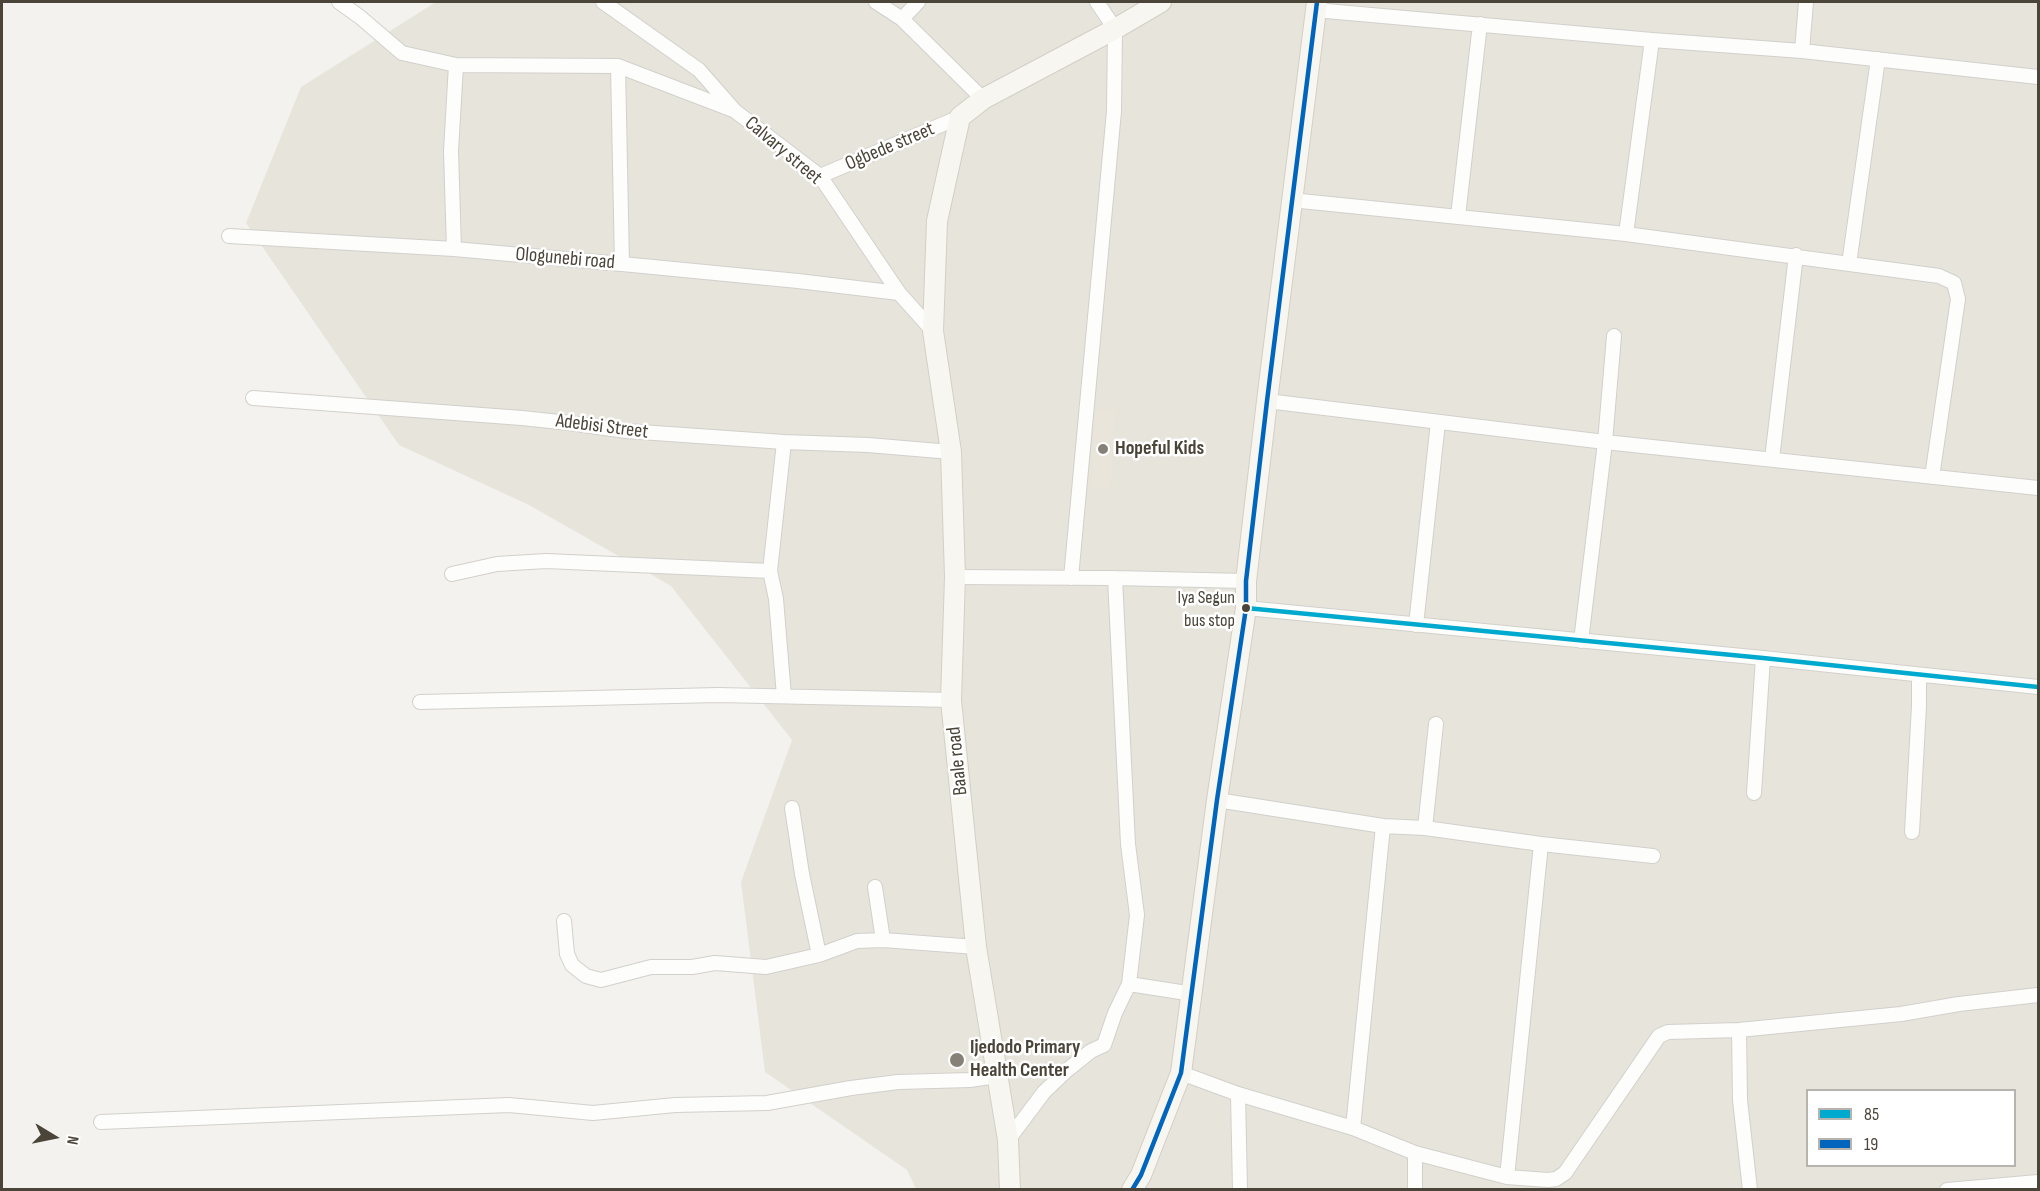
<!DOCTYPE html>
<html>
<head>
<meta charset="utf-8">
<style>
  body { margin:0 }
  #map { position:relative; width:2040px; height:1191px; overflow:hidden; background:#f4f2ee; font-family:"Sofia Sans Condensed",sans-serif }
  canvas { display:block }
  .frame { position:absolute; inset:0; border:3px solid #4b4439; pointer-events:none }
  .legend { position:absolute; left:1806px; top:1089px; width:210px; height:78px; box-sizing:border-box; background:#fff; border:2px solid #b7b4b0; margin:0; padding:8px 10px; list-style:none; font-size:18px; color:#4b4439 }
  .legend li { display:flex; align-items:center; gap:12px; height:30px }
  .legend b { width:30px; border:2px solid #b7b4b0 }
  .north { position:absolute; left:24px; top:1107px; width:60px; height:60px; -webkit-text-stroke:4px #fff; paint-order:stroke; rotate:100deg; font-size:16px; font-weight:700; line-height:24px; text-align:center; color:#4b4439 }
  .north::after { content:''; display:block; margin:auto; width:21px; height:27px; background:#4b4439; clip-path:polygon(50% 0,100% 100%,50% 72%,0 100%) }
</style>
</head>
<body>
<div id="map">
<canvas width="2040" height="1191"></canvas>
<div class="frame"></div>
<ul class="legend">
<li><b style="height:8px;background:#00a9ce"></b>85</li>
<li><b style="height:8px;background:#0065bd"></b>19</li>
</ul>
<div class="north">N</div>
</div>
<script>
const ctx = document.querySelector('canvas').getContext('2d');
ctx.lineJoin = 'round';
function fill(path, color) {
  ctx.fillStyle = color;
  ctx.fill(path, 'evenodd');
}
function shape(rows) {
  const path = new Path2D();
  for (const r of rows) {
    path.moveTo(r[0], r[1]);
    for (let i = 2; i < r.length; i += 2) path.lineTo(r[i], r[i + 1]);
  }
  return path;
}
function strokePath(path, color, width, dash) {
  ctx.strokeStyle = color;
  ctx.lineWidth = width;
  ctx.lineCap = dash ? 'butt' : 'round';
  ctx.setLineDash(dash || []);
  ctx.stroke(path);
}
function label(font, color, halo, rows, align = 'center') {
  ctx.font = font + ' "Sofia Sans Condensed",sans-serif';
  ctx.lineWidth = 5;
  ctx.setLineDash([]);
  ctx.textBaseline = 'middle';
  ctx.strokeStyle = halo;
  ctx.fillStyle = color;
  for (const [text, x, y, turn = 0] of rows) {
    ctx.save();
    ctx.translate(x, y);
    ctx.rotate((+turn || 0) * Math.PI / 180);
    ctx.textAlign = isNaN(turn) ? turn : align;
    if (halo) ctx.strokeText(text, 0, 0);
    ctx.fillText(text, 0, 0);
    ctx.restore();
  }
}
fill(shape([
  [436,2,2038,2,2038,1189,916,1189,907,1170,765,1072,741,882,792,740,671,586,529,505,399,445,246,223,301,87],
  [1808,1090,2014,1090,2014,1166,1808,1166]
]), '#e7e4dc');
fill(shape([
  [1096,410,1115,411,1110,487,1091,486]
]), '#eae5da');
const street = shape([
  [339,2,360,17,402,53,456,65,618,66,733,110],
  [603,2,699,70,735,111,820,176,899,293,933,331],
  [876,2,902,19,983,99],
  [1315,10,1652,40,1802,51,2038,77],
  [902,19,918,2],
  [1802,51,1806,2],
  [618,66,622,264],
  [820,176,960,117],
  [1291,200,1626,234,1939,276,1954,283,1958,299,1932,477],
  [1458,216,1480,24],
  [1626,234,1652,40],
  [229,236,454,249,622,264,798,281,899,293],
  [454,249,451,151,456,65],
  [1849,264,1878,59],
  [253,398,522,418,569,423,626,431,784,442,868,445,951,452],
  [1267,401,1605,442,2038,488],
  [784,442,770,571,776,599,784,696],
  [1772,459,1796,255],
  [452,574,497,564,546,561,770,571],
  [955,577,1115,578,1246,581],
  [1071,578,1114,111,1115,29,1097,2],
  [1246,608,1763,658,2038,687],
  [1416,625,1438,422],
  [1581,641,1605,442,1614,336],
  [420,702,718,695,951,700],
  [1754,793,1763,658],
  [1217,800,1383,826,1425,828,1541,844,1507,1177],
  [792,808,802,874,819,955],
  [1425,828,1436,724],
  [1912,832,1919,706,1919,675],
  [1541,844,1653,856],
  [875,887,883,940],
  [564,921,567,954,572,965,586,976,601,980,651,967,692,967,715,963,766,967,819,955,857,941,883,940,976,947],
  [1129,984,1193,994],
  [1739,1030,1740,1100,1750,1190],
  [1181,1073,1238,1094,1353,1128,1415,1153,1507,1177,1548,1180,1556,1179,1565,1173,1659,1036,1668,1032,1739,1030,1901,1014,1959,1004,2038,995],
  [1238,1094,1240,1190],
  [101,1122,509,1105,593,1113,675,1105,767,1103,851,1088,898,1082,970,1080,996,1076],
  [1353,1128,1383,826],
  [1008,1140,1044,1092,1066,1071,1091,1051,1104,1045,1115,1013,1129,984,1137,915,1128,844,1115,578],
  [1415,1153,1415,1190],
  [1947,1190,2038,1182]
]);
const secondary = shape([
  [1010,1190,1008,1140,976,947,951,700,955,577,951,452,933,331,937,221,960,117,983,99,1115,29,1161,2],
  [1132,1190,1141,1175,1181,1073,1217,800,1246,608,1246,581,1267,401,1317,2]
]);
strokePath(street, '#d2d0cb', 16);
strokePath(secondary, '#d3cfc5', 22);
strokePath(street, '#fdfdfc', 14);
strokePath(secondary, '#f7f6f1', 20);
strokePath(shape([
  [1246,608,1763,658,2038,687]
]), '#00a9ce', 4.5);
strokePath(shape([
  [1132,1190,1141,1175,1181,1073,1217,800,1246,608,1246,581,1267,401,1317,2]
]), '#0065bd', 4.5);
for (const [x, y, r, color] of [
  [1103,449,6,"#868178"],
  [1246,608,5,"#4b4439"],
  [957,1060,8,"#868178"]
]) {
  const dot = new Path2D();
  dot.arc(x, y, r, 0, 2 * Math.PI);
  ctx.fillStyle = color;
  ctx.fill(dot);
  strokePath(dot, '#fff', 2);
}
label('18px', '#4b4439', '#fff', [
  ["Iya Segun",1235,598],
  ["bus stop",1235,621]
], 'right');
label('20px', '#4b4439', '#fff', [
  ["Ogbede street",890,147,-23],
  ["Calvary street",783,151,40],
  ["Ologunebi road",565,259,5],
  ["Adebisi Street",602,427,7],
  ["Baale road",958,761,-96]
]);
label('bold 20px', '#4b4439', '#fff', [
  ["Hopeful Kids",1115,449],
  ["Ijedodo Primary",970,1048],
  ["Health Center",970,1071]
], 'left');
</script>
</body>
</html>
